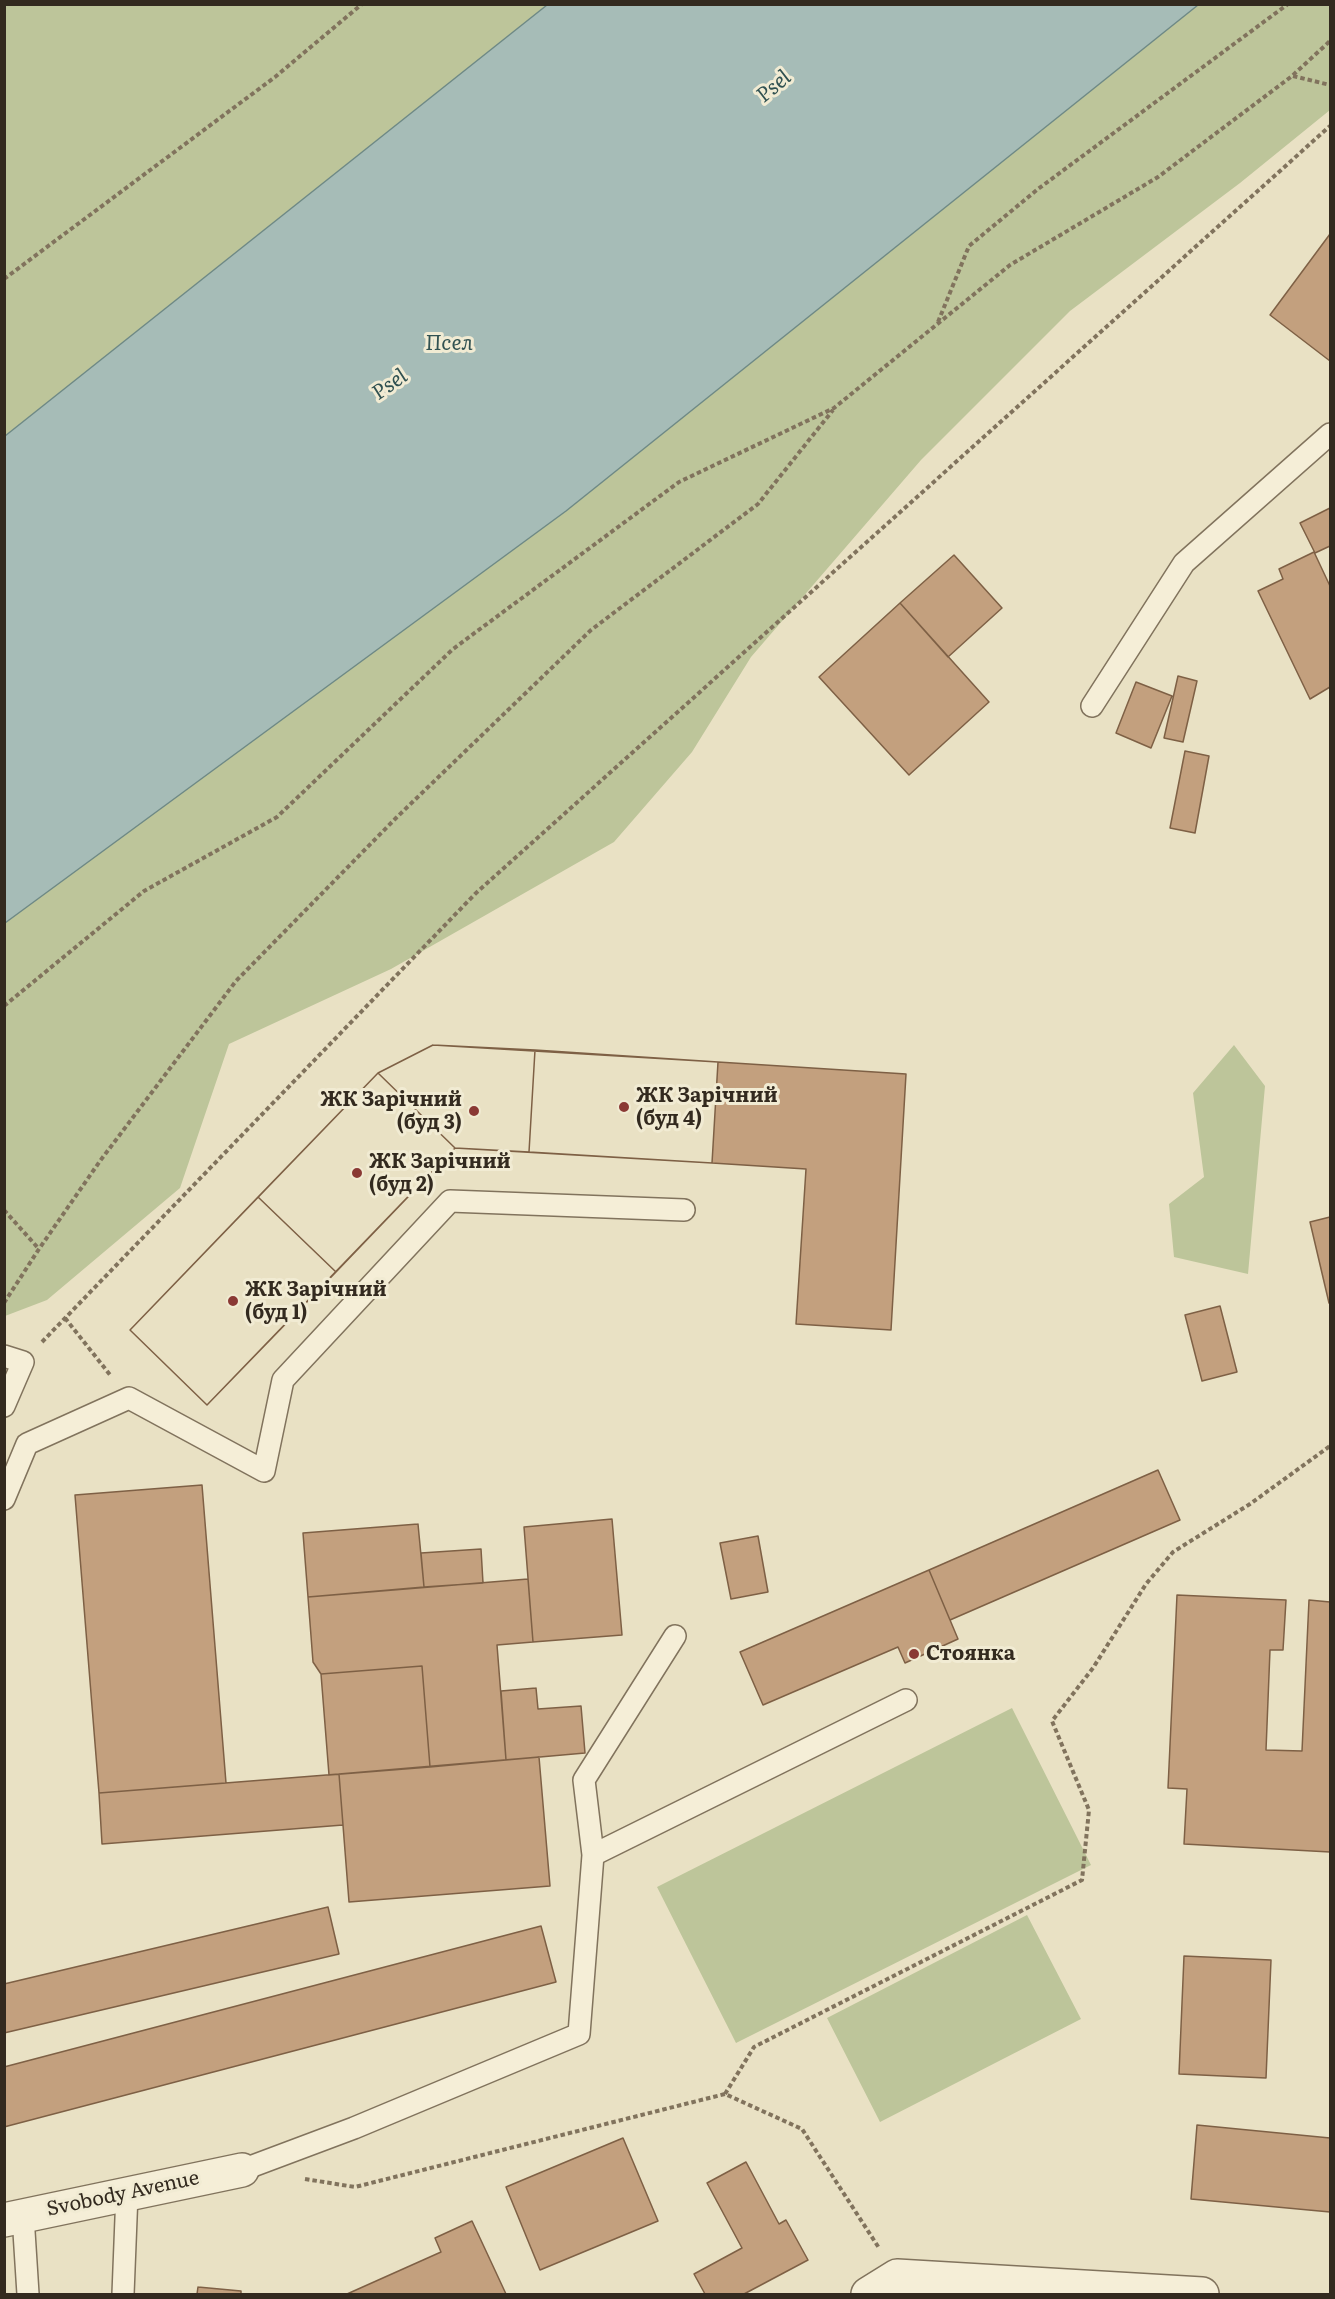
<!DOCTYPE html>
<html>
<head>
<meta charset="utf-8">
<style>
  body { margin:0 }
  #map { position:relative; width:1335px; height:2299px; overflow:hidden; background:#e9e1c4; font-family:Literata,serif }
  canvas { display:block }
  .frame { position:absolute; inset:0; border:6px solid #332a1f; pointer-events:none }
</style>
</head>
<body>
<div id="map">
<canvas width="1335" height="2299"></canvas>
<div class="frame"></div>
</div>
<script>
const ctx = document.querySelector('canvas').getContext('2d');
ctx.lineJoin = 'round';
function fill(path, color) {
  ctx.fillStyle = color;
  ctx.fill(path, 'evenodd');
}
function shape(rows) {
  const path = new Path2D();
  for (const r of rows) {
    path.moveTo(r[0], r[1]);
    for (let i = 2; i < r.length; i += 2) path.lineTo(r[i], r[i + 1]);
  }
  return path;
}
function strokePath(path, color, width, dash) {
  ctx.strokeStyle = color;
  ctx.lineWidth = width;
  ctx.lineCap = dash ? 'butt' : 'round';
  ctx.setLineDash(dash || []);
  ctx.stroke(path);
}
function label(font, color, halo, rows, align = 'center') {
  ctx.font = font + ' Literata,serif';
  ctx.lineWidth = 6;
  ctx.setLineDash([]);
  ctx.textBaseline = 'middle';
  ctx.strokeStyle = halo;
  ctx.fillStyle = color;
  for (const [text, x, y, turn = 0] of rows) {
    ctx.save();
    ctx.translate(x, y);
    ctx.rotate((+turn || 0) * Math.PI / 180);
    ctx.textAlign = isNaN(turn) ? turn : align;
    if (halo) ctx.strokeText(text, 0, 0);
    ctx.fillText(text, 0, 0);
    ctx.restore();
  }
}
fill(shape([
  [5,5,547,5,5,436],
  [1198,5,1330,5,1330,110,1240,183,1070,311,921,460,751,657,692,752,614,842,391,969,229,1044,180,1188,47,1300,5,1316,4,923,566,511],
  [1234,1045,1265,1086,1248,1274,1174,1257,1169,1204,1204,1177,1193,1093],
  [1012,1708,1091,1865,736,2043,657,1887],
  [1027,1915,1081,2019,880,2122,827,2018]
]), '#bdc59a');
const water = shape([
  [547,5,1198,5,566,511,5,923,5,436,547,5]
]);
fill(water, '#a6bcb7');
strokePath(water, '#6e8985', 1.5);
const building = shape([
  [1330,234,1330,361,1270,315,1330,234],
  [1330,508,1330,546,1315,553,1300,523,1330,508],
  [1314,552,1330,586,1330,687,1310,699,1258,591,1283,579,1279,569,1314,552],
  [954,555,1002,608,948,657,900,603,954,555],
  [900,603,989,702,909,775,819,677,900,603],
  [1178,676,1197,681,1183,742,1164,738,1178,676],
  [1136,682,1172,696,1151,748,1116,733,1136,682],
  [1185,751,1209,756,1195,833,1170,828,1185,751],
  [433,1045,718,1062,712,1163,455,1148,207,1405,130,1330,378,1073,433,1045],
  [433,1045,535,1050,529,1152,455,1148,378,1073,433,1045],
  [535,1050,718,1062,712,1163,529,1152,535,1050],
  [718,1062,906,1074,891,1330,796,1324,806,1169,712,1163,718,1062],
  [378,1073,455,1148,336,1272,258,1197,378,1073],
  [258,1197,336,1272,207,1405,130,1330,258,1197],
  [1330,1217,1330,1303,1329,1303,1310,1222,1330,1217],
  [1220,1306,1237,1372,1202,1381,1185,1315,1220,1306],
  [1158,1470,1180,1520,950,1620,929,1570,1158,1470],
  [202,1485,226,1783,99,1793,75,1495,202,1485],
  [612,1519,622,1635,533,1642,524,1527,612,1519],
  [418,1524,424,1587,308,1597,303,1533,418,1524],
  [758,1536,768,1592,731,1599,720,1543,758,1536],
  [481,1549,483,1583,424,1587,421,1553,481,1549],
  [929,1570,958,1639,905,1663,898,1647,763,1705,740,1652,929,1570],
  [528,1579,533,1642,497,1645,506,1760,430,1767,422,1666,321,1674,313,1662,308,1597,528,1579],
  [1177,1595,1286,1600,1283,1650,1270,1650,1266,1750,1302,1751,1309,1600,1330,1602,1330,1852,1184,1844,1187,1789,1168,1788,1177,1595],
  [422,1666,430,1767,329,1775,321,1674,422,1666],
  [536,1688,538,1709,581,1706,585,1753,506,1760,501,1691,536,1688],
  [539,1757,550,1886,349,1902,339,1774,539,1757],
  [339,1774,343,1825,102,1844,99,1793,339,1774],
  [328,1907,339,1954,4,2033,4,1984,328,1907],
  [541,1926,556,1982,4,2127,4,2067,541,1926],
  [1184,1956,1271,1960,1266,2078,1179,2074,1184,1956],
  [1197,2125,1330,2138,1330,2212,1191,2199,1197,2125],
  [623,2138,658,2221,540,2270,506,2187,623,2138],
  [746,2162,779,2224,786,2220,808,2260,744,2294,705,2294,694,2274,742,2248,707,2183,746,2162],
  [472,2221,506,2294,347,2294,441,2252,435,2238,472,2221],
  [198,2287,241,2291,241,2294,197,2294,198,2287]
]);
fill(building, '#c3a07e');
strokePath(building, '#7e6045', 1.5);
const service = shape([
  [1092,706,1184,563,1330,434],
  [4,1356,23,1362,4,1406],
  [4,1499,27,1444,129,1398,264,1471,283,1380,450,1201,684,1210],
  [593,1855,906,1700],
  [242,2170,354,2128,579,2034,593,1855,584,1780,675,1636],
  [23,2216,28,2294],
  [123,2294,127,2193]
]);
const minor = shape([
  [4,2220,242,2170],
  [868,2294,897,2276,1202,2294]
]);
strokePath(service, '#81735d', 24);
strokePath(minor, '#81735d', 36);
strokePath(shape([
  [1293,76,1330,85],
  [4,279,275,77,362,4],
  [938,322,969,246,1038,189,1288,4],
  [4,1006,144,891,277,817,453,649,679,482,834,408,1010,265,1158,177,1292,76,1330,41],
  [4,1210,39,1249],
  [4,1303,39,1249,100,1161,236,981,396,818,591,630,758,504,833,410],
  [65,1318,111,1376],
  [42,1342,475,894,1330,126],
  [725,2094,754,2047,1082,1880,1089,1810,1052,1721,1093,1668,1146,1584,1173,1552,1250,1504,1330,1446],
  [305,2179,355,2187,725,2094,802,2129,879,2248]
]), '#81735d', 4, [4.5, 3]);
strokePath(service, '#f5eed7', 21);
strokePath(minor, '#f5eed7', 33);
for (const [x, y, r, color] of [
  [624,1107,6,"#8a3934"],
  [474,1111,6,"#8a3934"],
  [357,1173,6,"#8a3934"],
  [233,1301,6,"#8a3934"],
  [914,1654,6,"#8a3934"]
]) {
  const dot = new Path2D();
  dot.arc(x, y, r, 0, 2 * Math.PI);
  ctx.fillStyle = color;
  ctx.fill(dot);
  strokePath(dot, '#f1ebd3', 2);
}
label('bold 20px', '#332a1f', '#f1ebd3', [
  ["ЖК Зарічний",636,1096],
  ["(буд 4)",636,1119],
  ["ЖК Зарічний",462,1100,"right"],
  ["(буд 3)",462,1123,"right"],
  ["ЖК Зарічний",369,1162],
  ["(буд 2)",369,1185],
  ["ЖК Зарічний",245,1290],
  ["(буд 1)",245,1313],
  ["Стоянка",926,1654]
], 'left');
label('20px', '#332a1f', '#f1ebd3', [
  ["Svobody Avenue",123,2194,-12]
]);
label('italic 21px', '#305151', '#f1ebd3', [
  ["Psel",774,87,-40],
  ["Псел",449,344],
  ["Psel",390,385,-35]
]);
</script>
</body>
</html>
